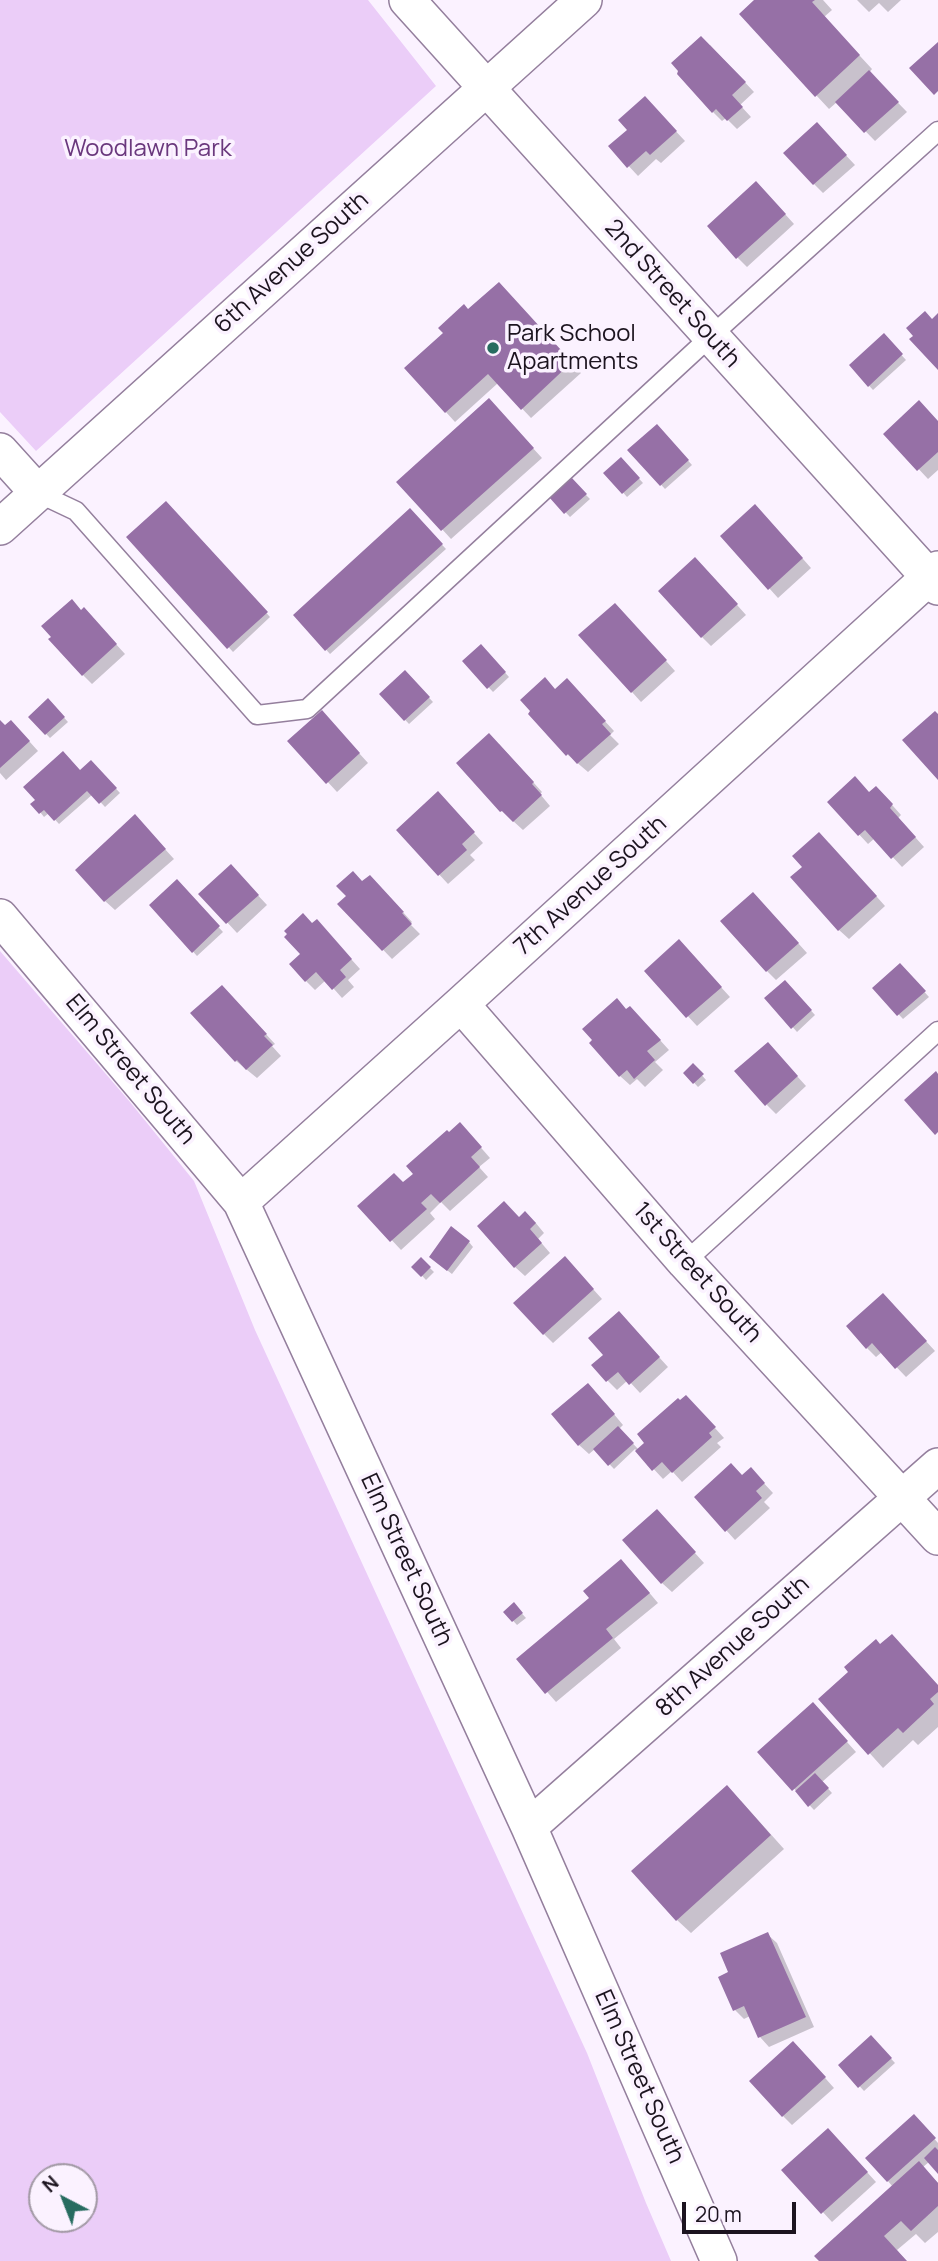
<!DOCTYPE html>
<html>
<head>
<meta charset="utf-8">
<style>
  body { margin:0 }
  #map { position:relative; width:938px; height:2261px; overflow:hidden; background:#fbf2ff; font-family:Manrope,sans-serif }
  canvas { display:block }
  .north { position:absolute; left:28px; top:2163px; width:70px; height:70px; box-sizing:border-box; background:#fbf2ff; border:2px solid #a299a5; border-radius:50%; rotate:318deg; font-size:19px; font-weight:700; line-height:28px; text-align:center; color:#1c141f }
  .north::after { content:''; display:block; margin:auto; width:24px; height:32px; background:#276c60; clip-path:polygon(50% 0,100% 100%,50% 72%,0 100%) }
  .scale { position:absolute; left:682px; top:2202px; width:114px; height:32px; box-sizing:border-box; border:4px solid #1c141f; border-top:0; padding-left:9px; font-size:21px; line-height:24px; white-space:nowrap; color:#1c141f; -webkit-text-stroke:5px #fbf2ff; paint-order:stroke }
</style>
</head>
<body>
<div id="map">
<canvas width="938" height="2261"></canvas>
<div class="north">N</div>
<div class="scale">20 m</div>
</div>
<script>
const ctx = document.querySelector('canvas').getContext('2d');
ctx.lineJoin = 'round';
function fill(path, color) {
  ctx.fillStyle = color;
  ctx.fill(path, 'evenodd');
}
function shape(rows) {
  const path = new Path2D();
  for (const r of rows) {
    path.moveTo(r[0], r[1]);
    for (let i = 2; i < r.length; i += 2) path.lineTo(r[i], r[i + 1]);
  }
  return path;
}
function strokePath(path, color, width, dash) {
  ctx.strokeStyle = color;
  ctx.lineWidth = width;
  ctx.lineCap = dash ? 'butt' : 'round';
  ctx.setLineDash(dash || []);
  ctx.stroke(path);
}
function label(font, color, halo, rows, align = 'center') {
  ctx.font = font + ' Manrope,sans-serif';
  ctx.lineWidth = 7;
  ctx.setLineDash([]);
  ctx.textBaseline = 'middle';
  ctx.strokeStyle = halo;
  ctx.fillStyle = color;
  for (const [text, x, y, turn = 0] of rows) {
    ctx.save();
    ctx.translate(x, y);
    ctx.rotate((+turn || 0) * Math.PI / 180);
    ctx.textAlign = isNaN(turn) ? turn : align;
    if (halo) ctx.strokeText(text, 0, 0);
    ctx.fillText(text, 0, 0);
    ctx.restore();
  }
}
fill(shape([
  [0,0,368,0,436,86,36,451,0,412],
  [0,951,130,1102,194,1181,255,1330,587,2053,646,2203,671,2261,0,2261],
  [42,2177,84,2177,84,2219,42,2219]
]), '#ebcdf8');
fill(shape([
  [757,0,823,0,832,10,824,17,872,69,869,73,907,112,875,141,837,102,829,109,816,95],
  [857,0,901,0,888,12,879,3,869,12],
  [710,45,754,92,740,105,751,117,737,129,726,118,722,121,713,112,681,71],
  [654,108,685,141,661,163,656,159,638,176,611,147],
  [826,134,855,165,823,193,814,184],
  [766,193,794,224,747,267,737,257],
  [508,293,581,373,531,418,498,383,455,422,406,368,469,311],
  [884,336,906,360,873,390,851,366],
  [498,410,542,458,451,539,399,482],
  [938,422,938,470,928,479,886,434],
  [657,426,692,465,665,489,630,451],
  [621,459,643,483,627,497,606,473],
  [571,480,590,499,570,517,551,497],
  [166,503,270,617,233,652,129,537],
  [410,511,446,549,330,654,295,615],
  [764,515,811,568,778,598,769,588],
  [705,569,746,615,711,646,702,637],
  [82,612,93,619,125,654,92,684,83,675],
  [624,614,675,671,641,702,632,692],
  [481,646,509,677,493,692,464,661],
  [405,672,433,702,409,724,381,694],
  [576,690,614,731,610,735,619,744,588,772,568,755,530,714,556,691],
  [48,700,68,722,50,738,30,717],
  [0,721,5,727,20,731,38,751,6,780,0,773],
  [331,722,368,763,337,792,290,741],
  [499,744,542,792,540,794,550,806,523,830,502,811],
  [91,762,120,793,105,807,93,794,59,824,49,813,44,817,40,812,37,800,80,772],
  [870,794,885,797,901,815,898,818,924,847,902,867,875,838,868,844,829,802],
  [447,803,483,843,470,855,475,860,448,884,398,830],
  [144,826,174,859,115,910,105,901],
  [829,843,885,906,849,939,839,930],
  [240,876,267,905,237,933,201,894],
  [177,882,223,932,197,956,151,905],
  [363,883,379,886,412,922,410,924,420,934,392,959,339,904],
  [762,903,807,953,776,980,767,971],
  [326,931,360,969,348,980,354,987,342,998,326,980,315,990,306,981,302,955],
  [688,951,730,997,697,1026,646,971],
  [900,965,929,997,903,1019,874,988],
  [785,982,815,1015,797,1032,767,998],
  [231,996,275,1044,272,1046,281,1056,257,1078,236,1061,193,1013],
  [627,1011,639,1017,669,1050,655,1062,663,1070,645,1087,637,1079,630,1085,620,1076],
  [777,1054,806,1086,776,1114,767,1105],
  [693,1065,706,1080,698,1087,685,1073],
  [449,1134,469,1134,490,1158,479,1167,488,1177,450,1211,441,1202,430,1213,435,1219,401,1250,360,1206,404,1184],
  [519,1219,535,1222,544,1233,538,1239,550,1253,525,1276,515,1267],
  [469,1242,473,1247,452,1274,435,1261],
  [421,1259,434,1272,426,1280,414,1267],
  [574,1268,602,1299,553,1343,544,1334],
  [892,1304,935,1351,906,1377,882,1352,876,1357,867,1348],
  [628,1323,668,1367,640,1393,628,1380,617,1390,593,1366,605,1356],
  [598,1395,623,1425,619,1429,639,1450,695,1406,724,1438,717,1443,721,1447,682,1482,672,1471,663,1479,635,1449,614,1469,595,1449,589,1454,579,1445],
  [742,1477,760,1479,773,1493,764,1502,770,1508,735,1540,726,1530],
  [666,1521,704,1563,672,1592,662,1583],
  [630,1570,658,1603,614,1639,621,1648,556,1702,519,1660,592,1598],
  [514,1605,526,1618,517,1625,505,1612],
  [938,1686,938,1727,918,1745,913,1740,883,1768,821,1699],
  [822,1714,856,1752,822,1782,832,1793,814,1810,760,1752],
  [741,1801,784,1849,691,1933,677,1920],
  [767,1934,777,1943,814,2027,769,2047,760,2037,750,2016,744,2019,735,2010,731,1973],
  [871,2037,895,2063,864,2091,840,2065],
  [803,2053,834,2088,792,2125,783,2116],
  [923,2126,938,2143,938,2171,929,2162,923,2167,938,2183,938,2232,925,2243,916,2234,897,2250,906,2261,821,2261,893,2187,868,2158],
  [837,2139,876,2182,832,2222,784,2170]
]), '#0003');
fill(shape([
  [754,0,815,0,812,2,860,55,815,97,739,14],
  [701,36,746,82,732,95,743,107,727,121,716,109,712,113,677,74,678,71,671,63],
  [938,42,938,91,934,95,909,68],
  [869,70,899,102,864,133,835,102],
  [645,96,677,131,650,155,646,151,627,168,608,146,627,130,618,120],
  [817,122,847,155,813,185,783,153],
  [756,181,786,214,736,259,707,226],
  [499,282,572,362,521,410,488,374,445,413,404,368,443,333,438,328,464,304,468,309],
  [925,311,932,319,938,313,938,370,909,339,913,336,906,328],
  [884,333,903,354,868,387,849,365],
  [489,398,534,448,441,531,396,482],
  [919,400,938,421,938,452,917,471,883,434],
  [657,424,689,460,660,486,627,450],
  [621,457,640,478,622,494,603,473],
  [571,477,587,494,564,514,549,497],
  [166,501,268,612,227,649,126,537],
  [755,504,803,558,768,590,720,536],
  [410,508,443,544,325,651,293,615],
  [695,557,738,604,701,638,658,591],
  [72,599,81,610,84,607,117,644,82,676,48,639,51,637,41,626],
  [615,603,667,660,631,693,578,635],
  [481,644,506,672,487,689,462,661],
  [405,670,430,697,404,721,379,694],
  [545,677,555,689,567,678,606,721,602,724,611,734,577,764,568,754,566,756,528,714,530,711,520,700],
  [48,698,65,717,45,735,28,717],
  [322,710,360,753,326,784,287,741],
  [935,711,938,714,938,780,902,740],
  [0,720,5,725,11,720,30,741,0,768],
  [489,733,534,782,532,784,542,795,513,822,502,811,500,812,456,763],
  [63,751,80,770,91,760,117,788,99,804,87,791,54,821,44,810,39,814,30,804,35,800,23,787],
  [855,776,869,792,876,786,893,804,890,808,916,837,891,859,865,830,858,836,827,802],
  [438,791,475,832,462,844,467,850,438,876,396,830],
  [135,814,166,849,104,902,75,870],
  [819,832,877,896,838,931,790,877,802,867,792,856],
  [231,864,259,895,226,924,198,894],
  [353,871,362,881,370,875,404,912,402,913,412,924,382,951,337,904,346,896,336,886],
  [177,879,220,926,192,953,149,905],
  [753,892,799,943,766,972,720,921],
  [303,913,312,923,317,919,352,959,340,970,346,977,332,990,316,972,305,982,289,964,300,954,284,937,287,934,284,931],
  [679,939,722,987,686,1018,644,971],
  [900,963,926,991,897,1016,872,988],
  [785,980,812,1010,791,1029,764,998],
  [222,985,267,1034,264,1036,273,1045,246,1070,237,1060,235,1062,190,1013],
  [617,998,626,1009,630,1006,661,1040,647,1051,655,1060,634,1079,627,1070,619,1077,589,1043,592,1040,582,1029],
  [768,1042,798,1076,765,1106,734,1071],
  [693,1063,704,1074,693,1084,683,1073],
  [936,1071,938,1074,938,1132,935,1135,904,1100],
  [460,1122,482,1147,471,1157,480,1167,440,1203,431,1194,421,1203,427,1209,390,1242,357,1206,394,1173,403,1182,413,1174,406,1166,447,1130,449,1132],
  [504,1201,519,1217,525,1211,536,1223,530,1229,542,1243,514,1268,477,1226],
  [451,1226,470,1241,447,1271,429,1257],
  [565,1256,594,1289,543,1335,513,1303],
  [421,1257,431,1267,421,1277,411,1267],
  [883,1293,927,1341,895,1369,872,1343,866,1349,846,1326],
  [619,1311,660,1357,629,1385,618,1372,606,1382,591,1365,603,1355,588,1338],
  [588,1383,615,1414,578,1446,551,1414],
  [686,1395,716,1427,709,1433,712,1437,672,1473,662,1462,652,1471,635,1451,644,1443,637,1434,678,1398,680,1400],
  [618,1426,634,1443,608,1466,593,1449],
  [731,1463,742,1475,751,1467,765,1483,756,1491,762,1498,725,1532,694,1497],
  [657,1509,696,1552,661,1584,622,1540],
  [621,1559,650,1593,606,1629,613,1638,545,1694,516,1659,589,1598,583,1591],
  [514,1602,523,1613,512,1622,503,1612],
  [892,1634,938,1685,938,1692,930,1699,934,1704,903,1733,898,1728,868,1755,818,1699,848,1672,844,1667,876,1639,880,1644],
  [813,1702,848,1741,792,1791,757,1752],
  [815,1773,829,1788,808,1807,795,1791],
  [727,1785,771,1835,676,1921,631,1871],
  [768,1932,806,2017,758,2038,744,2006,733,2011,718,1977,728,1972,720,1953],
  [871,2035,892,2058,858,2088,838,2065],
  [793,2041,826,2077,782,2117,749,2081],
  [914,2114,936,2138,887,2182,865,2158],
  [828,2128,868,2172,821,2214,781,2170],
  [935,2147,938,2150,938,2174,924,2158],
  [919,2161,938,2183,938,2206,911,2231,901,2221,884,2236,907,2261,819,2261,814,2256]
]), '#9670a6');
const lane = shape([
  [38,493,76,511,257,715,307,709,710,337,938,131],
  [685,1262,938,1031]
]);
const street = shape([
  [407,0,938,587],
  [0,451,38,493],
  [0,527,584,0],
  [0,917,241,1202,529,1827,719,2261],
  [461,1004,685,1262,938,1537],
  [241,1202,461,1004,938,569],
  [529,1827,938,1466]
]);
strokePath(lane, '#947f9d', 21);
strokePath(street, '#947f9d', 38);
strokePath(lane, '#fff', 18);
strokePath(street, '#fff', 35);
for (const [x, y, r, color] of [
  [493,348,7,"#276c60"]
]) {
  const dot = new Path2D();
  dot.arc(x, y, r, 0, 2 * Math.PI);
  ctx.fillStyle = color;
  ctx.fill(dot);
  strokePath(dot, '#fbf2ff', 2.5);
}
label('24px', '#6a387d', '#fbf2ff', [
  ["Woodlawn Park",148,149]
]);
label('24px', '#1c141f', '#fbf2ff', [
  ["6th Avenue South",292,263,-42],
  ["2nd Street South",672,294,48],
  ["7th Avenue South",591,886,-42],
  ["Elm Street South",130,1070,50],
  ["1st Street South",697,1273,48],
  ["Elm Street South",406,1560,65],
  ["8th Avenue South",733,1647,-42],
  ["Elm Street South",639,2077,66]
]);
label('24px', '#1c141f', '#fbf2ff', [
  ["Park School",507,334],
  ["Apartments",507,362]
], 'left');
</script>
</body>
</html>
